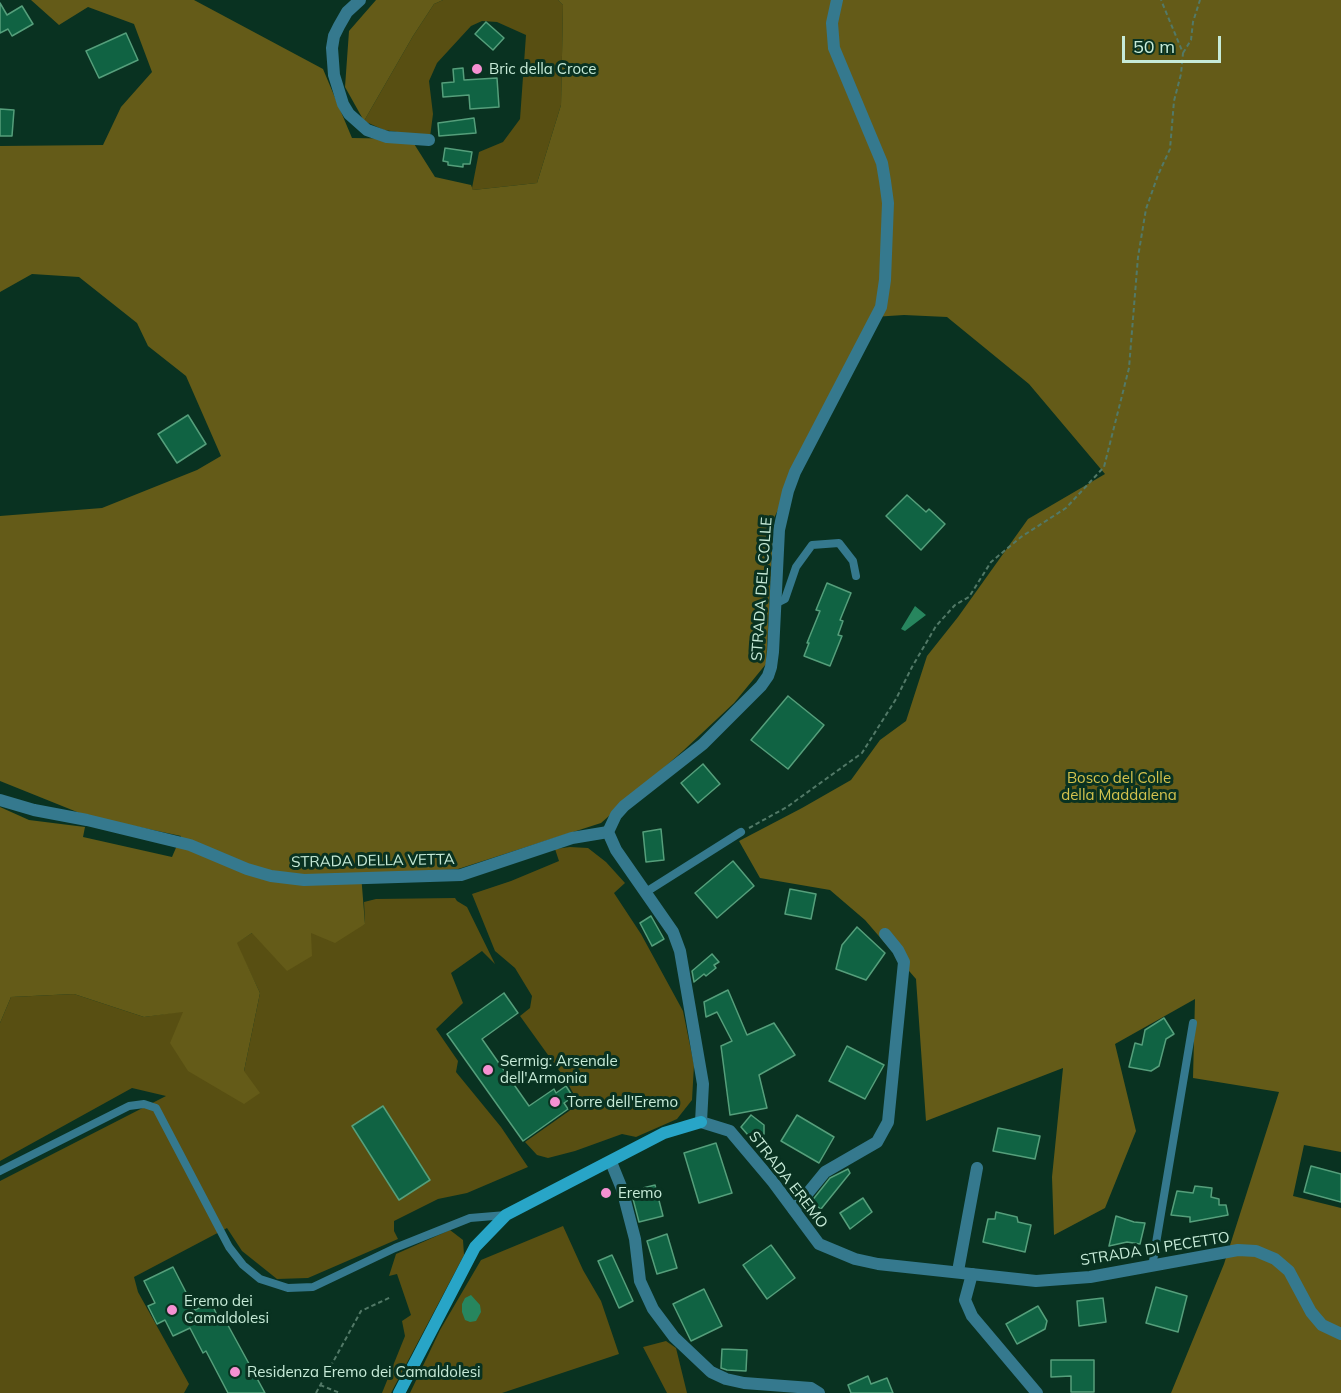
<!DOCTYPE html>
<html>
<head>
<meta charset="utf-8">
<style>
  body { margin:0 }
  #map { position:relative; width:1341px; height:1393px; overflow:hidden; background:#093221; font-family:Mulish,sans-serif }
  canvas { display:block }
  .scale { position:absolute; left:1122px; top:36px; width:99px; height:27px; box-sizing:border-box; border:3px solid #c7ebd8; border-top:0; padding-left:8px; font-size:18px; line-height:21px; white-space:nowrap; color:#c7ebd8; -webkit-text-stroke:4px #093221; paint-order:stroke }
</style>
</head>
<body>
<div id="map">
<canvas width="1341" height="1393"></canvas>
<div class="scale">50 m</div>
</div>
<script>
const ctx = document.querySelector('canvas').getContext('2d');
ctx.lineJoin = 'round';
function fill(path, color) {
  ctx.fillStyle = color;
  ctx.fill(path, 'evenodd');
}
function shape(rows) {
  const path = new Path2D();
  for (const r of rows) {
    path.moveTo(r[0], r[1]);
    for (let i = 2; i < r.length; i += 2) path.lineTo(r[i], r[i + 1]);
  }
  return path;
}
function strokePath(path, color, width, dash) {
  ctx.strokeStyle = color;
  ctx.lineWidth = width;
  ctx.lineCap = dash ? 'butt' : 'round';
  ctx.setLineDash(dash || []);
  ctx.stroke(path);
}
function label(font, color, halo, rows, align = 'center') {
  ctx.font = font + ' Mulish,sans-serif';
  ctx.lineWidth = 6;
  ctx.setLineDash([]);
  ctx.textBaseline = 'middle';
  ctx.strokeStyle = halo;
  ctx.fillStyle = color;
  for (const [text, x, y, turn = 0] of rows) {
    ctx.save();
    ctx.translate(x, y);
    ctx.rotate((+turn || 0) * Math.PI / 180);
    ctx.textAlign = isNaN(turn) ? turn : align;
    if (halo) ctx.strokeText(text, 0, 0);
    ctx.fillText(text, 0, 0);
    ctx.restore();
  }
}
fill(shape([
  [443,0,558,0,563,5,561,105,537,183,473,190,472,188,479,152,503,142,520,119,526,35,497,22,482,21,471,26,437,63,429,81,433,114,430,137,384,130,364,121,413,36,434,4],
  [570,847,588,848,606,862,625,883,614,893,641,934,683,1011,694,1065,692,1100,677,1119,636,1137,622,1134,575,1151,548,1158,537,1155,525,1142,569,1111,578,1102,566,1080,520,1016,530,1008,532,996,515,968,495,951,472,894,511,881,559,861,555,849],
  [455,898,457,901,467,907,495,964,482,951,451,973,463,1003,436,1029,458,1061,456,1072,501,1127,528,1167,467,1193,438,1199,394,1221,394,1231,398,1239,308,1278,277,1279,242,1251,227,1228,134,1277,138,1292,189,1384,184,1393,0,1393,0,1181,166,1096,132,1088,0,1161,0,1023,11,997,74,994,144,1017,184,1011,244,1071,260,993,236,943,252,933,311,933,365,924,364,902,376,899],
  [563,1226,583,1270,601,1301,619,1354,502,1393,410,1393,440,1330,481,1260],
  [450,1230,463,1240,464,1255,391,1393,382,1393,405,1336,402,1321,411,1315,397,1274,389,1276,396,1254],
  [666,1341,676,1348,687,1393,667,1393,643,1347]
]), '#584f12');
fill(shape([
  [31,0,194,0,323,69,352,138,411,139,435,177,471,185,473,190,537,183,561,105,563,5,558,0,1341,0,1341,1152,1304,1145,1293,1196,1341,1208,1341,1393,1171,1393,1224,1264,1279,1092,1193,1078,1195,999,1115,1044,1136,1131,1105,1208,1054,1235,1052,1177,1063,1068,926,1121,916,979,865,920,830,890,760,878,739,841,802,808,851,780,880,740,906,721,927,656,958,617,1028,519,1105,474,1029,384,947,317,904,315,873,317,774,518,766,664,734,703,684,750,601,823,458,869,378,875,361,874,365,924,335,943,311,933,312,956,287,971,252,933,237,943,260,993,244,1071,260,1093,244,1104,188,1071,170,1043,183,1012,144,1017,74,994,11,997,0,1023,0,807,29,820,85,827,83,837,172,857,181,836,87,816,0,781,0,516,102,508,197,470,221,456,186,376,148,346,137,323,79,277,32,274,0,292,0,146,103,145,121,107,152,72,134,24,88,7,59,25],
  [376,0,443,0,434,4,413,36,364,121,345,87,349,31]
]), '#645b18');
fill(shape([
  [915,606,926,615,905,631,901,629],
  [471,1295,480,1305,481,1312,476,1321,470,1322,465,1320,462,1312,462,1304,465,1298]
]), '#27865e');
const building = shape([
  [0,3,7,15,22,6,33,24,12,36,8,29,0,33,0,3],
  [486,22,504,38,493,50,475,34,486,22],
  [126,33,138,60,99,78,86,51,126,33],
  [463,68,464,80,497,78,499,107,470,109,469,95,443,97,442,83,454,82,453,69,463,68],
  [0,109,14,110,12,136,0,136,0,109],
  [474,118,476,133,439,136,438,123,474,118],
  [445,148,472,152,470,164,463,164,463,167,448,165,448,162,443,161,445,148],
  [188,415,206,444,177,463,158,434,188,415],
  [907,495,926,512,929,509,945,524,921,550,886,516,907,495],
  [827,583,851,593,840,620,843,621,838,635,842,636,830,666,804,656,809,643,807,643,820,611,816,610,827,583],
  [788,696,824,725,788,769,751,740,788,696],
  [703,764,720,784,698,803,681,783,703,764],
  [661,829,664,860,646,862,643,832,661,829],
  [733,861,754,886,717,918,695,893,733,861],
  [790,889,816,894,811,919,785,914,790,889],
  [651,916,664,939,652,946,640,923,651,916],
  [857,927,885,953,866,980,836,969,842,945,857,927],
  [712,954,719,962,714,965,716,968,706,976,704,974,694,982,692,971,712,954],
  [728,990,747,1035,774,1023,795,1055,759,1075,767,1108,730,1115,721,1046,732,1041,717,1012,706,1017,704,1002,728,990],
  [504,993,518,1013,482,1039,529,1106,554,1089,556,1093,566,1086,573,1097,564,1103,568,1109,523,1141,447,1034,504,993],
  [1164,1018,1174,1034,1166,1039,1159,1066,1151,1071,1129,1067,1135,1043,1142,1045,1145,1030,1164,1018],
  [847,1046,884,1065,865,1099,829,1081,847,1046],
  [383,1106,430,1180,399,1200,352,1126,383,1106],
  [751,1115,764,1125,764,1134,755,1143,741,1127,751,1115],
  [797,1115,834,1137,819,1163,781,1141,797,1115],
  [998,1128,1040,1136,1035,1159,993,1151,998,1128],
  [716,1143,732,1193,699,1203,684,1153,716,1143],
  [1311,1166,1341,1174,1341,1202,1304,1192,1311,1166],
  [848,1169,850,1173,821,1209,811,1202,830,1178,848,1169],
  [655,1185,663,1216,639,1222,631,1191,655,1185],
  [1195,1186,1212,1188,1211,1197,1219,1199,1219,1205,1226,1205,1228,1215,1190,1222,1190,1217,1171,1215,1177,1191,1193,1193,1195,1186],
  [863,1198,872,1212,850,1229,840,1213,863,1198],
  [996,1212,1017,1217,1018,1222,1031,1225,1025,1252,983,1242,988,1219,995,1219,996,1212],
  [1116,1216,1134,1222,1145,1223,1140,1244,1127,1242,1109,1246,1116,1216],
  [667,1234,677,1268,657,1274,647,1241,667,1234],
  [771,1245,795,1278,767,1299,743,1265,771,1245],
  [612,1255,633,1301,619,1308,598,1261,612,1255],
  [173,1267,195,1310,211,1302,220,1322,224,1318,265,1393,228,1393,206,1351,203,1353,190,1328,173,1336,165,1320,157,1324,148,1306,155,1303,144,1281,173,1267],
  [1156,1287,1187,1296,1178,1332,1146,1323,1156,1287],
  [704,1289,722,1326,691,1341,673,1304,704,1289],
  [1103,1298,1106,1322,1079,1326,1077,1301,1103,1298],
  [1038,1306,1047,1321,1045,1329,1017,1344,1006,1324,1038,1306],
  [722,1349,747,1350,746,1371,727,1370,721,1368,722,1349],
  [1051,1360,1094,1360,1094,1392,1071,1392,1071,1376,1051,1377,1051,1360],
  [868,1376,871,1384,887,1378,893,1393,851,1393,848,1385,868,1376]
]);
fill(building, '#106343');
strokePath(building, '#559f7b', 1.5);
strokePath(shape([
  [1183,53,1191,40,1193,22,1200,0],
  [749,828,787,807,862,753,896,699,912,667,936,626,955,605,969,597,991,562,1021,537,1066,508,1104,467,1129,368,1138,257,1146,209,1158,175,1170,149,1174,101,1181,74,1183,53,1161,0],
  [320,1385,340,1393],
  [316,1393,361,1311,391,1297]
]), '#527967', 2, [4.5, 3]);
strokePath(shape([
  [775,604,785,599,796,567,812,545,839,543,853,561,856,576],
  [646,892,741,832],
  [0,1171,129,1106,144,1104,156,1108,229,1247,243,1265,260,1279,288,1288,313,1287,395,1248,470,1218,506,1215],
  [1152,1267,1193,1023]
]), '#35798e', 8);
strokePath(shape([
  [360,0,347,12,339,26,334,36,332,48,334,75,343,104,349,114,367,130,387,137,429,140],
  [0,800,34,810,87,820,190,845,247,869,271,876,304,880,461,875,572,838,608,832],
  [611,1162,622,1189,635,1239,640,1281,653,1309,674,1337,711,1372,726,1379,744,1383,811,1388,819,1393],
  [794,1210,825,1172,877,1142,888,1122,904,962,898,950,885,934],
  [958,1271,977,1168],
  [972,1274,965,1300,972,1316,1037,1393]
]), '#35798e', 12);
strokePath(shape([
  [837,0,832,23,834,48,882,163,885,181,888,203,885,280,881,307,795,472,788,491,779,530,773,652,771,667,768,676,761,686,703,744,624,806,616,815,608,832,616,850,673,932,680,951,703,1084,701,1122,730,1131,773,1182,819,1244,855,1259,878,1264,1036,1281,1090,1277,1238,1250,1256,1251,1275,1259,1289,1271,1311,1312,1322,1325,1341,1334]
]), '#35798e', 12);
strokePath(shape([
  [399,1393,475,1247,506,1215,664,1133,701,1122]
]), '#28a5c7', 12);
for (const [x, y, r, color] of [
  [477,69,6,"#f591d2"],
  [488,1070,6,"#f591d2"],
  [555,1102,6,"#f591d2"],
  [606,1193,6,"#f591d2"],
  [172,1310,6,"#f591d2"],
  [235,1372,6,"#f591d2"]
]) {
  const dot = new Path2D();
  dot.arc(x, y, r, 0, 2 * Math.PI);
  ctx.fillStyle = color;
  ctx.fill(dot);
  strokePath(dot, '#093221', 2);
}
label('15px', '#c7ebd8', '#093221', [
  ["Bric della Croce",489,69],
  ["Sermig: Arsenale",500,1061],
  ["dell'Armonia",500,1078],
  ["Torre dell'Eremo",567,1102],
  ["Eremo",618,1193],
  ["Eremo dei",184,1301],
  ["Camaldolesi",184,1318],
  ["Residenza Eremo dei Camaldolesi",247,1372]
], 'left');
label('15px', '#c7ebd8', '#093221', [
  ["STRADA DEL COLLE",762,589,-86],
  ["STRADA DELLA VETTA",373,861,-1],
  ["STRADA EREMO",788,1180,52],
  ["STRADA DI PECETTO",1155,1249,-9]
]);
label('15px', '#d4c34e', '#093221', [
  ["Bosco del Colle",1119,778],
  ["della Maddalena",1119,795]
]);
</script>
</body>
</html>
